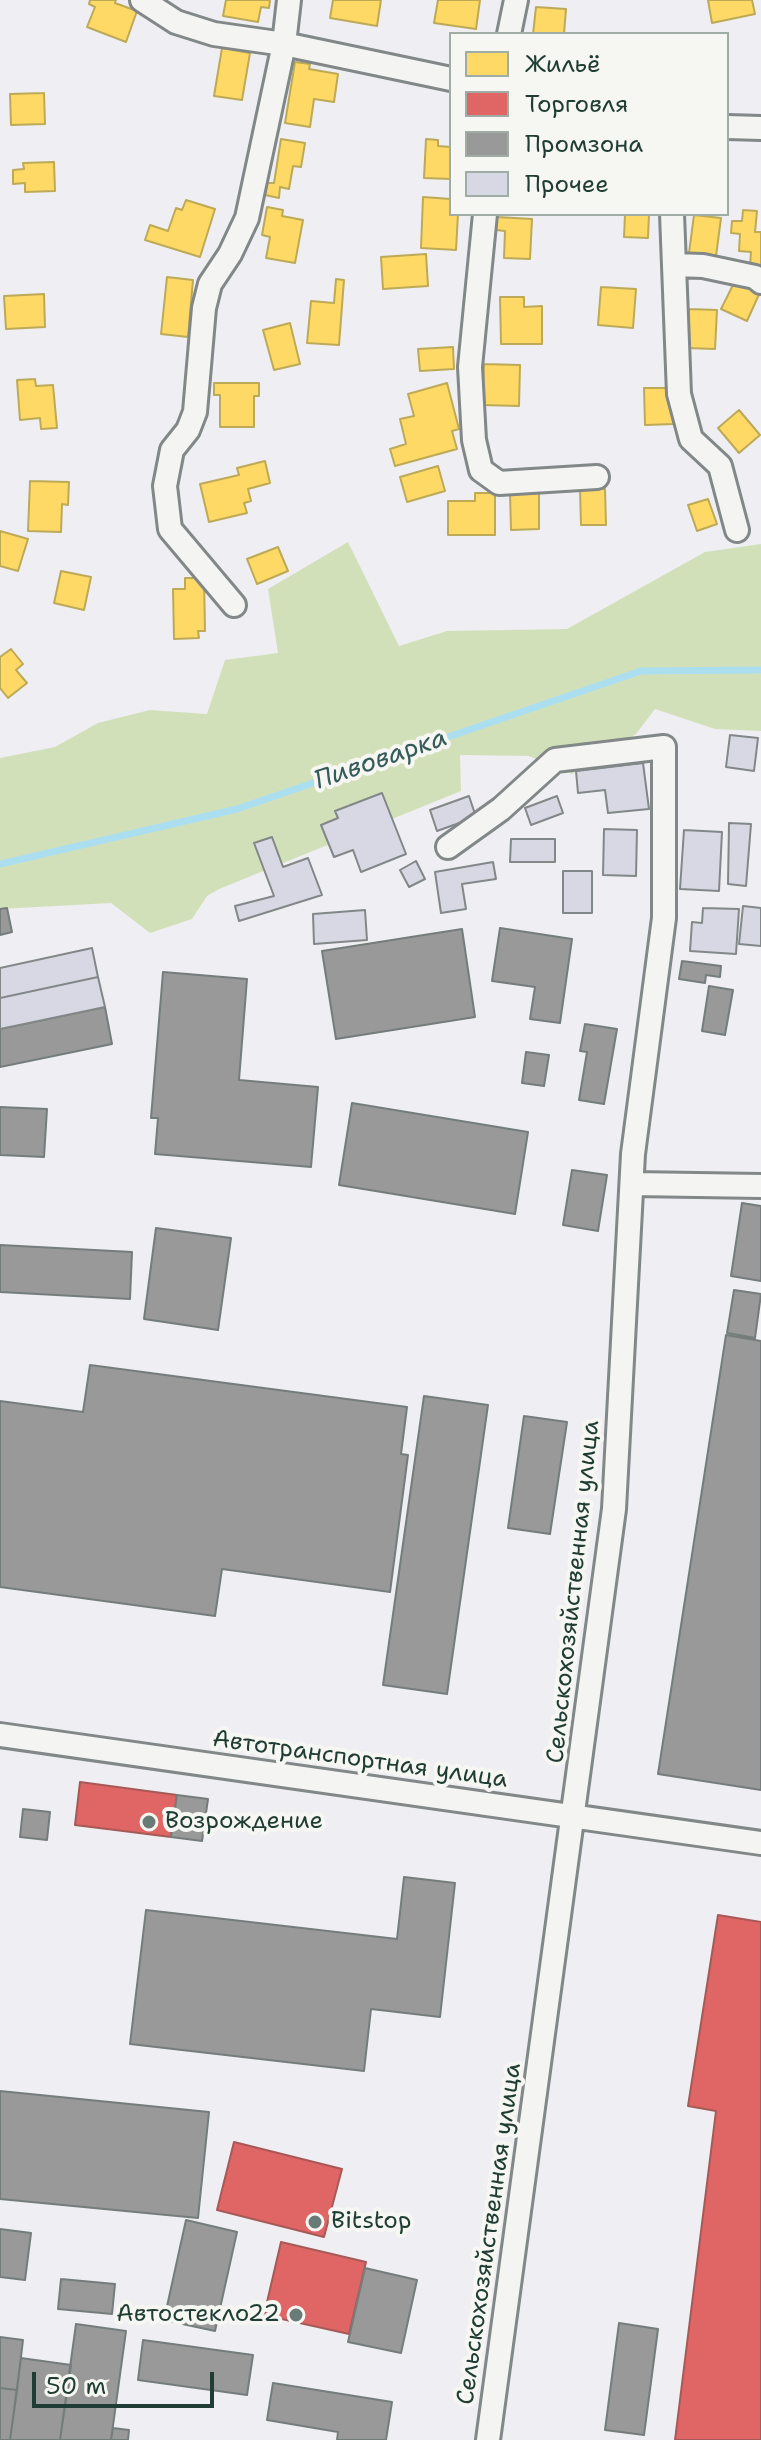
<!DOCTYPE html>
<html>
<head>
<meta charset="utf-8">
<style>
  body { margin:0 }
  #map { position:relative; width:761px; height:2440px; overflow:hidden; background:#efeef3; font-family:"Shantell Sans",sans-serif }
  canvas { display:block }
  .legend { position:absolute; left:449px; top:32px; width:280px; height:184px; box-sizing:border-box; background:#f6f6f2; border:2px solid #a0aca6; margin:0; padding:10px 14px; list-style:none; font-size:24px; color:#1f3d34 }
  .legend li { display:flex; align-items:center; gap:16px; height:40px }
  .legend b { width:40px; border:2px solid #a0aca6 }
  .scale { position:absolute; left:32px; top:2372px; width:182px; height:36px; box-sizing:border-box; border:4px solid #1f3d34; border-top:0; padding-left:10px; font-size:24px; line-height:28px; white-space:nowrap; color:#1f3d34; -webkit-text-stroke:6px #f6f6f2; paint-order:stroke }
</style>
</head>
<body>
<div id="map">
<canvas width="761" height="2440"></canvas>
<ul class="legend">
<li><b style="height:22px;background:#ffd966"></b>Жильё</li>
<li><b style="height:22px;background:#e06666"></b>Торговля</li>
<li><b style="height:22px;background:#999"></b>Промзона</li>
<li><b style="height:22px;background:#d8d8e4"></b>Прочее</li>
</ul>
<div class="scale">50 m</div>
</div>
<script>
const ctx = document.querySelector('canvas').getContext('2d');
ctx.lineJoin = 'round';
function fill(path, color) {
  ctx.fillStyle = color;
  ctx.fill(path, 'evenodd');
}
function shape(rows) {
  const path = new Path2D();
  for (const r of rows) {
    path.moveTo(r[0], r[1]);
    for (let i = 2; i < r.length; i += 2) path.lineTo(r[i], r[i + 1]);
  }
  return path;
}
function strokePath(path, color, width, dash) {
  ctx.strokeStyle = color;
  ctx.lineWidth = width;
  ctx.lineCap = dash ? 'butt' : 'round';
  ctx.setLineDash(dash || []);
  ctx.stroke(path);
}
function label(font, color, halo, rows, align = 'center') {
  ctx.font = font + ' "Shantell Sans",sans-serif';
  ctx.lineWidth = 8;
  ctx.setLineDash([]);
  ctx.textBaseline = 'middle';
  ctx.strokeStyle = halo;
  ctx.fillStyle = color;
  for (const [text, x, y, turn = 0] of rows) {
    ctx.save();
    ctx.translate(x, y);
    ctx.rotate((+turn || 0) * Math.PI / 180);
    ctx.textAlign = isNaN(turn) ? turn : align;
    if (halo) ctx.strokeText(text, 0, 0);
    ctx.fillText(text, 0, 0);
    ctx.restore();
  }
}
fill(shape([
  [348,542,399,646,447,631,567,629,705,552,761,544,761,731,715,729,655,709,636,734,572,774,529,756,460,755,461,791,219,889,207,896,192,919,150,933,111,903,0,909,0,758,55,747,98,723,150,710,207,714,225,660,278,653,268,589]
]), '#d2e0ba');
const homes = shape([
  [90,0,116,0,115,3,137,11,126,42,87,27,95,7,89,4,90,0],
  [226,0,270,0,269,8,261,7,258,22,223,16,226,0],
  [333,0,381,0,377,26,330,18,333,0],
  [438,0,480,0,476,29,434,23,438,0],
  [708,0,752,0,755,14,712,23,708,0],
  [536,7,566,9,564,34,533,34,536,7],
  [222,48,250,53,242,100,214,96,222,48],
  [295,62,310,64,309,69,338,74,334,102,314,99,310,127,285,123,295,62],
  [44,93,45,124,11,125,10,94,44,93],
  [281,139,305,143,301,167,293,166,289,189,280,187,279,198,265,195,267,183,274,183,281,139],
  [426,139,438,140,438,146,451,147,451,179,424,178,426,139],
  [54,162,55,191,25,192,25,183,13,184,13,170,24,169,23,163,54,162],
  [423,197,451,199,451,214,458,214,456,250,421,248,423,197],
  [186,200,215,209,200,257,145,240,150,225,168,231,176,208,182,210,186,200],
  [267,207,283,210,282,216,303,220,295,263,266,258,270,237,262,235,267,207],
  [743,210,757,211,755,232,761,232,761,267,750,266,751,252,739,251,740,234,731,233,732,221,742,221,743,210],
  [625,214,649,214,648,238,624,237,625,214],
  [694,215,721,218,716,256,689,253,694,215],
  [497,217,532,219,530,259,504,258,505,231,496,230,497,217],
  [426,254,428,286,383,289,381,257,426,254],
  [167,277,193,280,188,337,161,334,167,277],
  [336,279,344,280,339,345,307,343,311,301,334,303,336,279],
  [736,279,761,290,747,321,721,309,736,279],
  [601,287,636,289,633,328,598,325,601,287],
  [44,294,45,327,6,329,4,296,44,294],
  [500,297,524,297,524,307,542,306,542,344,501,344,500,297],
  [689,309,717,310,715,349,687,348,689,309],
  [290,323,300,364,274,370,263,330,290,323],
  [453,347,454,369,420,371,418,349,453,347],
  [484,364,520,365,519,406,482,405,484,364],
  [35,379,36,386,53,385,57,428,41,429,40,418,20,420,17,380,35,379],
  [214,383,259,383,259,396,254,396,254,427,220,427,220,395,214,395,214,383],
  [447,383,459,429,452,431,457,449,395,466,390,449,406,444,400,419,414,416,408,394,447,383],
  [644,388,673,388,674,424,645,425,644,388],
  [739,410,760,435,739,453,718,428,739,410],
  [265,461,270,483,248,489,251,501,244,503,247,513,209,522,200,484,239,475,237,468,265,461],
  [438,466,445,491,407,502,400,477,438,466],
  [30,481,69,482,68,505,62,504,61,532,28,531,30,481],
  [580,489,605,489,606,525,581,525,580,489],
  [475,493,495,493,495,535,448,535,448,501,475,501,475,493],
  [510,493,539,493,539,529,511,530,510,493],
  [708,499,717,524,697,531,688,505,708,499],
  [0,531,28,539,18,571,0,566,0,531],
  [278,547,288,571,257,584,247,559,278,547],
  [61,571,91,577,84,610,54,603,61,571],
  [185,578,204,578,205,631,198,631,199,638,174,639,173,589,185,589,185,578],
  [11,649,23,664,16,670,27,683,8,698,0,688,0,657,11,649]
]);
fill(homes, '#ffd966');
strokePath(homes, '#bcaa57', 2);
const shops = shape([
  [80,1782,177,1795,171,1837,75,1825,80,1782],
  [718,1915,761,1922,761,2440,675,2440,716,2111,688,2106,718,1915],
  [234,2142,342,2169,324,2237,217,2210,234,2142],
  [281,2242,366,2262,349,2334,264,2315,281,2242]
]);
fill(shops, '#e06666');
strokePath(shops, '#a65a57', 2);
const industry = shape([
  [7,908,12,932,0,935,0,909,7,908],
  [500,928,572,939,560,1023,530,1019,535,987,492,981,500,928],
  [462,929,475,1017,336,1039,322,951,462,929],
  [682,961,721,966,720,977,706,975,705,983,679,979,682,961],
  [163,972,247,979,239,1080,318,1087,311,1167,155,1154,158,1118,151,1118,163,972],
  [709,986,733,990,725,1035,702,1031,709,986],
  [105,1007,112,1044,0,1067,0,1029,105,1007],
  [585,1024,617,1029,604,1104,579,1100,587,1052,580,1051,585,1024],
  [526,1052,549,1055,544,1086,522,1083,526,1052],
  [352,1103,528,1132,515,1214,339,1185,352,1103],
  [0,1107,47,1109,44,1157,0,1155,0,1107],
  [572,1170,607,1175,598,1231,563,1225,572,1170],
  [742,1203,761,1206,761,1281,731,1276,742,1203],
  [156,1228,231,1238,218,1330,144,1319,156,1228],
  [0,1245,132,1252,130,1299,0,1292,0,1245],
  [734,1290,761,1294,755,1338,727,1333,734,1290],
  [726,1335,761,1341,761,1790,658,1774,726,1335],
  [90,1365,407,1407,401,1454,408,1455,390,1592,222,1569,215,1616,0,1587,0,1401,83,1412,90,1365],
  [424,1396,488,1405,447,1694,383,1685,424,1396],
  [524,1416,567,1422,550,1534,508,1528,524,1416],
  [177,1795,208,1799,202,1841,171,1837,177,1795],
  [23,1809,50,1812,47,1840,20,1837,23,1809],
  [404,1877,455,1883,440,2017,371,2009,364,2071,130,2044,146,1910,397,1939,404,1877],
  [0,2091,209,2112,198,2218,0,2199,0,2091],
  [186,2220,237,2232,215,2331,164,2320,186,2220],
  [0,2229,31,2233,25,2280,0,2277,0,2229],
  [365,2268,417,2280,401,2353,348,2342,365,2268],
  [61,2279,115,2284,112,2314,58,2309,61,2279],
  [619,2323,658,2329,644,2435,605,2430,619,2323],
  [76,2324,126,2331,111,2440,60,2440,76,2324],
  [0,2337,23,2340,17,2390,0,2388,0,2337],
  [143,2340,253,2355,247,2395,138,2380,143,2340],
  [21,2358,71,2365,60,2440,10,2440,21,2358],
  [273,2383,392,2402,386,2440,337,2440,338,2432,267,2420,273,2383],
  [0,2388,17,2390,10,2440,0,2440,0,2388],
  [113,2428,129,2430,128,2440,111,2440,113,2428]
]);
fill(industry, '#999');
strokePath(industry, '#747d7b', 2);
strokePath(shape([
  [0,864,237,809,641,671,761,670]
]), '#abdff0', 7);
const building = shape([
  [730,735,758,738,754,771,726,767,730,735],
  [643,763,649,809,608,813,605,790,578,793,576,771,643,763],
  [382,793,406,854,361,872,353,850,334,857,321,825,338,818,335,811,382,793],
  [469,796,476,817,437,831,430,810,469,796],
  [557,796,563,813,531,825,525,808,557,796],
  [729,823,751,824,746,886,728,884,729,823],
  [604,829,637,830,636,876,603,875,604,829],
  [684,830,722,832,719,891,680,889,684,830],
  [272,837,283,867,308,858,322,895,239,921,235,906,274,896,254,843,272,837],
  [511,839,555,839,555,862,510,862,511,839],
  [416,861,425,879,409,887,400,870,416,861],
  [493,862,496,879,462,884,466,909,441,913,435,872,493,862],
  [563,871,592,871,592,913,563,913,563,871],
  [743,906,761,908,761,946,739,944,743,906],
  [703,908,739,909,736,954,690,951,692,922,702,923,703,908],
  [365,910,367,940,314,944,313,914,365,910],
  [92,948,98,977,0,998,0,968,92,948],
  [98,977,105,1007,0,1029,0,998,98,977]
]);
fill(building, '#d8d8e4');
strokePath(building, '#828788', 2);
const street = shape([
  [142,0,176,22,214,34,284,44,451,79],
  [509,34,516,0],
  [727,127,761,128],
  [485,214,470,367,474,440,481,470,499,483,597,477],
  [672,214,679,394,691,439,720,466,737,530],
  [675,265,703,266,755,277,761,282],
  [234,605,170,529,165,486,172,450,188,430,195,412,204,308,210,284,230,254,247,218,284,44,289,0],
  [448,847,501,809,555,760,664,747,664,918,633,1154,614,1509,488,2440],
  [633,1184,761,1186],
  [0,1735,761,1843]
]);
strokePath(street, '#828788', 28);
strokePath(street, '#f4f4f3', 22);
for (const [x, y, r, color] of [
  [149,1822,8,"#687b77"],
  [315,2222,8,"#687b77"],
  [296,2315,8,"#687b77"]
]) {
  const dot = new Path2D();
  dot.arc(x, y, r, 0, 2 * Math.PI);
  ctx.fillStyle = color;
  ctx.fill(dot);
  strokePath(dot, '#f6f6f2', 3);
}
label('24px', '#1f3d34', '#f6f6f2', [
  ["Сельскохозяйственная улица",574,1592,-84],
  ["Автотранспортная улица",360,1760,8],
  ["Сельскохозяйственная улица",490,2234,-82]
]);
label('24px', '#1f3d34', '#f6f6f2', [
  ["Возрождение",165,1822],
  ["Bitstop",331,2222],
  ["Автостекло22",280,2315,"right"]
], 'left');
label('italic 26px', '#355c59', '#f6f6f2', [
  ["Пивоварка",381,760,-19]
]);
</script>
</body>
</html>
